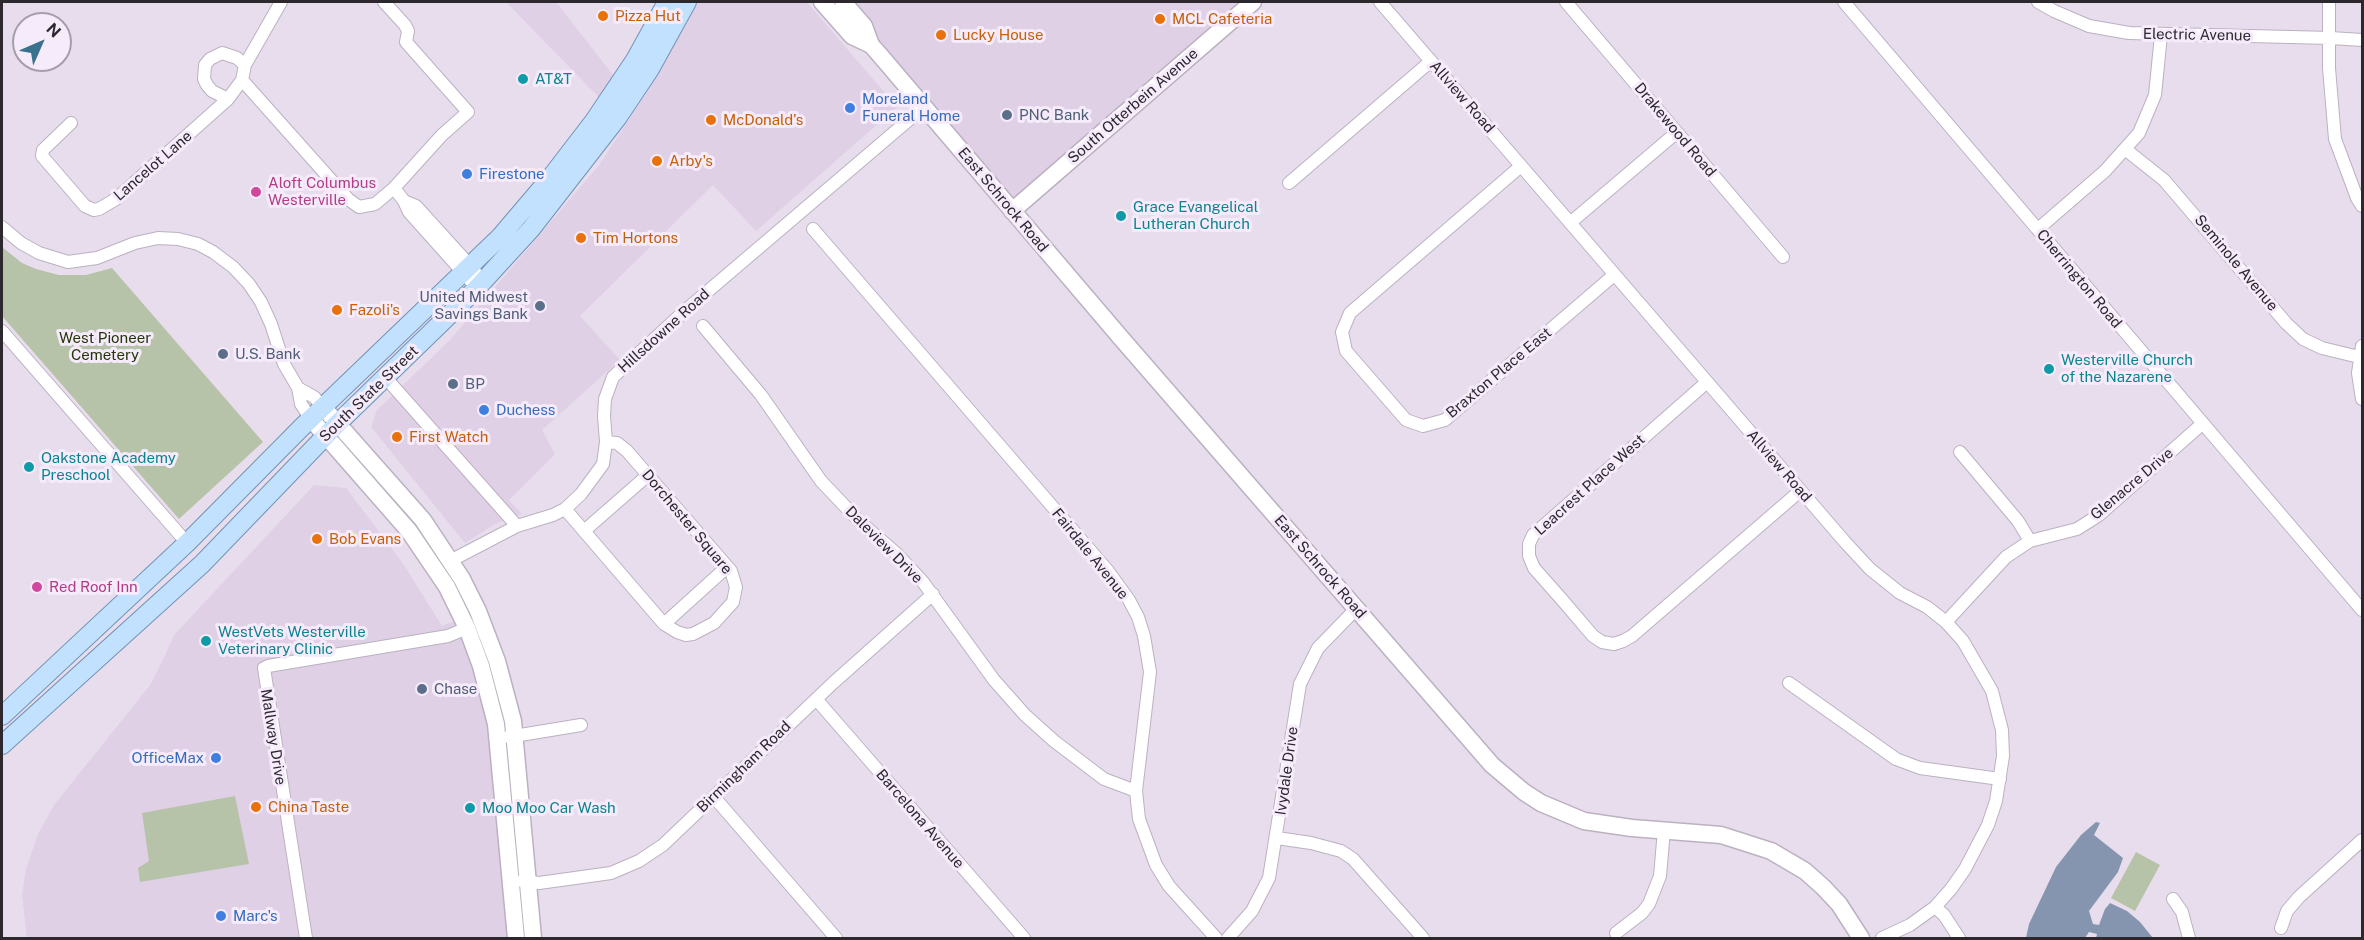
<!DOCTYPE html>
<html>
<head>
<meta charset="utf-8">
<style>
  body { margin:0 }
  #map { position:relative; width:2364px; height:940px; overflow:hidden; background:#e8dded; font-family:"Public Sans",sans-serif }
  canvas { display:block }
  .frame { position:absolute; inset:0; border:3px solid #2c282e; pointer-events:none }
  .north { position:absolute; left:12px; top:12px; width:60px; height:60px; box-sizing:border-box; background:#f6ebfb; border:2px solid #a59da9; border-radius:50%; rotate:45deg; font-size:16px; font-weight:700; line-height:24px; text-align:center; color:#2c282e }
  .north::after { content:''; display:block; margin:auto; width:21px; height:27px; background:#39728c; clip-path:polygon(50% 0,100% 100%,50% 72%,0 100%) }
</style>
</head>
<body>
<div id="map">
<canvas width="2364" height="940"></canvas>
<div class="frame"></div>
<div class="north">N</div>
</div>
<script>
const ctx = document.querySelector('canvas').getContext('2d');
ctx.lineJoin = 'round';
function fill(path, color) {
  ctx.fillStyle = color;
  ctx.fill(path, 'evenodd');
}
function shape(rows) {
  const path = new Path2D();
  for (const r of rows) {
    path.moveTo(r[0], r[1]);
    for (let i = 2; i < r.length; i += 2) path.lineTo(r[i], r[i + 1]);
  }
  return path;
}
function strokePath(path, color, width, dash) {
  ctx.strokeStyle = color;
  ctx.lineWidth = width;
  ctx.lineCap = dash ? 'butt' : 'round';
  ctx.setLineDash(dash || []);
  ctx.stroke(path);
}
function label(font, color, halo, rows, align = 'center') {
  ctx.font = font + ' "Public Sans",sans-serif';
  ctx.lineWidth = 6;
  ctx.setLineDash([]);
  ctx.textBaseline = 'middle';
  ctx.strokeStyle = halo;
  ctx.fillStyle = color;
  for (const [text, x, y, turn = 0] of rows) {
    ctx.save();
    ctx.translate(x, y);
    ctx.rotate((+turn || 0) * Math.PI / 180);
    ctx.textAlign = isNaN(turn) ? turn : align;
    if (halo) ctx.strokeText(text, 0, 0);
    ctx.fillText(text, 0, 0);
    ctx.restore();
  }
}
fill(shape([
  [506,2,556,2,631,98,618,117],
  [694,2,807,2,897,107,756,231,713,185,580,316,620,360,542,430,555,454,509,500,522,514,495,524,465,543,371,427,377,410,450,340,599,165,649,89],
  [834,2,1253,2,1012,211],
  [314,485,346,488,402,562,442,626,463,618,481,666,516,938,27,938,22,895,26,869,38,834,54,805,151,684,175,634]
]), '#dfd0e6');
fill(shape([
  [2,247,22,263,36,269,59,275,86,275,112,268,263,442,179,519,2,316],
  [235,796,249,864,140,882,138,868,149,861,142,813],
  [2136,852,2160,865,2135,911,2111,898]
]), '#b7c3a9');
fill(shape([
  [2096,822,2100,823,2094,835,2123,858,2118,872,2089,911,2093,924,2099,925,2105,909,2110,903,2127,911,2140,922,2153,938,2096,938,2097,934,2089,932,2085,938,2026,938,2029,924,2056,867,2081,835]
]), '#8695af');
const street = shape([
  [1380,2,1845,542,1870,569,1900,593,1927,607,1946,622,1963,641,1992,691,2002,730,2003,756,1996,801,1988,825,1965,869,1951,889,1935,907,1910,925,1882,938],
  [1566,2,1783,257],
  [1844,2,2362,610],
  [2038,2,2054,11,2089,26,2129,33,2331,38,2362,40],
  [2329,2,2329,68,2335,139,2357,198,2362,206],
  [242,80,348,199,359,207,375,204,394,188,442,135,468,112,406,42,408,31,405,25,384,2],
  [228,99,212,91,207,85,204,79,205,65,210,59,222,53,237,58,245,65],
  [71,123,43,150,42,156,85,206,94,210,99,209,116,199,228,99,242,80,245,65,281,2],
  [2125,149,2164,180,2286,323,2303,339,2322,348,2359,357],
  [1521,166,1350,313,1342,332,1346,351,1406,420,1423,426,1445,420,1614,275],
  [1289,183,1431,61],
  [394,188,404,201,409,212,477,288],
  [404,201,416,206,475,271],
  [1570,223,1676,133],
  [2,227,21,243,39,253,68,262,97,258,135,243,158,238,178,239,198,244,213,252,233,267,249,284,261,302,271,324,284,364,298,388,301,404,311,419],
  [813,229,1108,571,1129,600,1138,617,1144,636,1150,672,1136,791,1139,819,1156,865,1169,886,1216,938],
  [2038,229,2105,171,2139,133,2155,95,2161,35],
  [703,326,761,395,821,481,859,521,897,554,923,582,994,680,1025,715,1054,741,1104,779,1136,791],
  [2,331,187,543],
  [2362,346,2358,373,2362,399],
  [385,377,517,526],
  [1707,382,1533,535,1529,544,1529,556,1534,568,1564,602,1593,636,1602,642,1614,644,1623,641,1632,636,1800,491],
  [298,388,314,397,323,407],
  [1960,452,2018,521,2030,541],
  [565,509,664,624,677,632,686,635,693,634,714,623,733,602,736,587,731,571,627,451,617,443,606,442],
  [584,531,648,475],
  [450,561,517,526,553,515,565,509,581,494,603,464,606,442,604,416,605,399,613,377,687,309,924,107],
  [1946,622,2006,557,2030,541,2077,529,2099,515,2202,424],
  [664,624,727,567],
  [1789,683,1896,759,1920,768,2000,779],
  [816,699,1024,938],
  [508,737,581,725],
  [714,797,836,938],
  [1277,838,1311,843,1341,851,1353,859,1423,938],
  [522,881,539,883,611,873,639,861,663,845,833,683,933,594],
  [2173,899,2182,912,2189,938],
  [1935,907,1944,915,1959,938],
  [2281,928,2287,911,2299,897,2362,840],
  [1616,933,1642,913,1649,904,1660,876,1664,830],
  [306,938,264,668,268,666,448,636,467,628],
  [1228,938,1252,911,1269,878,1300,684,1318,648,1356,609]
]);
const secondary = shape([
  [822,2,852,36,871,45],
  [843,2,864,26,871,45,879,54,1121,338,1492,765,1524,792,1541,803,1584,821,1632,828,1721,835,1771,851,1805,871,1823,887,1839,904,1861,938],
  [1012,211,1253,2],
  [323,407,423,520,462,579,478,611,497,661,513,721,533,938],
  [311,419,409,531,447,587,467,628,481,666,496,724,516,938]
]);
const primary = shape([
  [2,716,187,543,301,428,500,237,551,177,594,121,635,60,667,2],
  [2,745,202,564,338,423,477,288,531,229,618,117,650,69,687,2]
]);
strokePath(street, '#bbb1c0', 14);
strokePath(secondary, '#bbb1c0', 19);
strokePath(primary, '#7293b5', 20);
strokePath(street, '#fff', 12);
strokePath(secondary, '#fff', 16);
strokePath(primary, '#c1e1fe', 18);
for (const [x, y, r, color] of [
  [603,16,6,"#e8710a"],
  [1160,19,6,"#e8710a"],
  [941,35,6,"#e8710a"],
  [523,79,6,"#0f9aa8"],
  [850,108,6,"#3f7fe0"],
  [1007,115,6,"#5c6f8a"],
  [711,120,6,"#e8710a"],
  [657,161,6,"#e8710a"],
  [467,174,6,"#3f7fe0"],
  [256,192,6,"#d1479c"],
  [1121,216,6,"#0f9aa8"],
  [581,238,6,"#e8710a"],
  [540,306,6,"#5c6f8a"],
  [337,310,6,"#e8710a"],
  [223,354,6,"#5c6f8a"],
  [2049,369,6,"#0f9aa8"],
  [453,384,6,"#5c6f8a"],
  [484,410,6,"#3f7fe0"],
  [397,437,6,"#e8710a"],
  [29,467,6,"#0f9aa8"],
  [317,539,6,"#e8710a"],
  [37,587,6,"#d1479c"],
  [206,641,6,"#0f9aa8"],
  [422,689,6,"#5c6f8a"],
  [216,758,6,"#3f7fe0"],
  [256,807,6,"#e8710a"],
  [470,808,6,"#0f9aa8"],
  [221,916,6,"#3f7fe0"]
]) {
  const dot = new Path2D();
  dot.arc(x, y, r, 0, 2 * Math.PI);
  ctx.fillStyle = color;
  ctx.fill(dot);
  strokePath(dot, '#f6ebfb', 2);
}
label('15px', '#c56008', '#f6ebfb', [
  ["Pizza Hut",615,16],
  ["MCL Cafeteria",1172,19],
  ["Lucky House",953,35],
  ["McDonald's",723,120],
  ["Arby's",669,161],
  ["Tim Hortons",593,238],
  ["Fazoli's",349,310],
  ["First Watch",409,437],
  ["Bob Evans",329,539],
  ["China Taste",268,807]
], 'left');
label('15px', '#2c282e', '#f6ebfb', [
  ["Electric Avenue",2197,35,1],
  ["Allview Road",1462,97,49],
  ["South Otterbein Avenue",1133,106,-41],
  ["Drakewood Road",1675,130,50],
  ["Lancelot Lane",153,166,-41],
  ["East Schrock Road",1003,200,50],
  ["Seminole Avenue",2236,263,50],
  ["Cherrington Road",2079,279,50],
  ["Hillsdowne Road",664,331,-42],
  ["Braxton Place East",1499,373,-40],
  ["South State Street",369,394,-44],
  ["Allview Road",1779,466,49],
  ["Glenacre Drive",2132,484,-40],
  ["Leacrest Place West",1590,485,-42],
  ["Dorchester Square",687,522,50],
  ["Daleview Drive",884,545,45],
  ["Fairdale Avenue",1090,554,51],
  ["East Schrock Road",1320,567,49],
  ["Mallway Drive",273,737,81],
  ["Birmingham Road",744,767,-44],
  ["Ivydale Drive",1287,771,-82],
  ["Barcelona Avenue",920,819,49]
]);
label('15px', '#0d838f', '#f6ebfb', [
  ["AT&T",535,79],
  ["Grace Evangelical",1133,207],
  ["Lutheran Church",1133,224],
  ["Westerville Church",2061,360],
  ["of the Nazarene",2061,377],
  ["Oakstone Academy",41,458],
  ["Preschool",41,475],
  ["WestVets Westerville",218,632],
  ["Veterinary Clinic",218,649],
  ["Moo Moo Car Wash",482,808]
], 'left');
label('15px', '#366cbe', '#f6ebfb', [
  ["Moreland",862,99],
  ["Funeral Home",862,116],
  ["Firestone",479,174],
  ["Duchess",496,410],
  ["OfficeMax",204,758,"right"],
  ["Marc's",233,916]
], 'left');
label('15px', '#4e5e75', '#f6ebfb', [
  ["PNC Bank",1019,115],
  ["United Midwest",528,297,"right"],
  ["Savings Bank",528,314,"right"],
  ["U.S. Bank",235,354],
  ["BP",465,384],
  ["Chase",434,689]
], 'left');
label('15px', '#b23c85', '#f6ebfb', [
  ["Aloft Columbus",268,183],
  ["Westerville",268,200],
  ["Red Roof Inn",49,587]
], 'left');
label('15px', '#243506', '#f6ebfb', [
  ["West Pioneer",105,338],
  ["Cemetery",105,355]
]);
</script>
</body>
</html>
